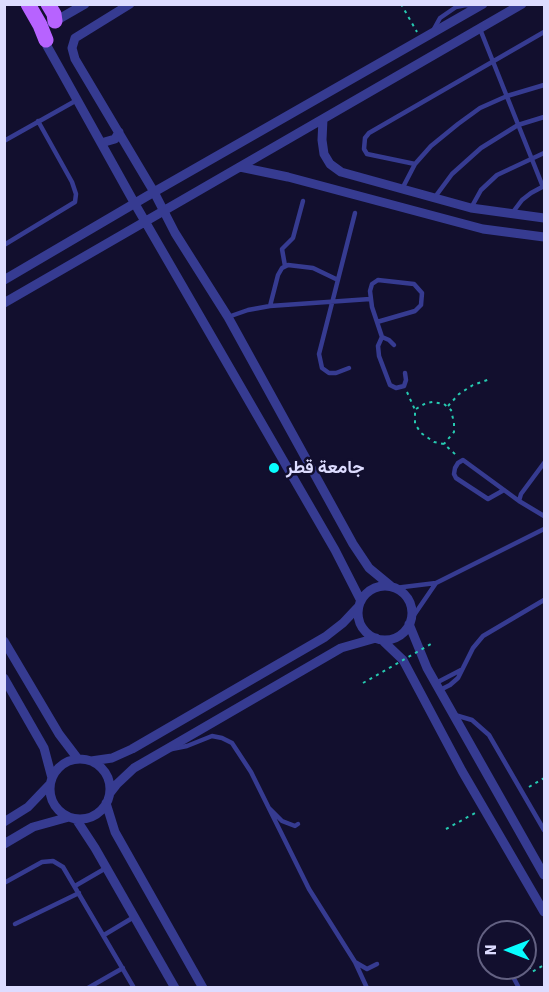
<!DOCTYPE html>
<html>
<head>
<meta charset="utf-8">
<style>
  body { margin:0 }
  #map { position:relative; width:549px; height:992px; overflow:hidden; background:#120f2e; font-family:Signika,sans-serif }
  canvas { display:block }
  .frame { position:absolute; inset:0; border:6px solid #dddcff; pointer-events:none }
  .north { position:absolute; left:477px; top:920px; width:60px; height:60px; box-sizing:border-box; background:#120f2e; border:2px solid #636182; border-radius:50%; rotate:270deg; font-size:16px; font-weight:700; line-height:24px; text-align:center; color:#dddcff }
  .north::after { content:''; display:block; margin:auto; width:21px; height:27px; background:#08fdff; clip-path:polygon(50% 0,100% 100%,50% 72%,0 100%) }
</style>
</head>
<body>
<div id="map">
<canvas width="549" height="992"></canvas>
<div class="frame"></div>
<div class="north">N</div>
</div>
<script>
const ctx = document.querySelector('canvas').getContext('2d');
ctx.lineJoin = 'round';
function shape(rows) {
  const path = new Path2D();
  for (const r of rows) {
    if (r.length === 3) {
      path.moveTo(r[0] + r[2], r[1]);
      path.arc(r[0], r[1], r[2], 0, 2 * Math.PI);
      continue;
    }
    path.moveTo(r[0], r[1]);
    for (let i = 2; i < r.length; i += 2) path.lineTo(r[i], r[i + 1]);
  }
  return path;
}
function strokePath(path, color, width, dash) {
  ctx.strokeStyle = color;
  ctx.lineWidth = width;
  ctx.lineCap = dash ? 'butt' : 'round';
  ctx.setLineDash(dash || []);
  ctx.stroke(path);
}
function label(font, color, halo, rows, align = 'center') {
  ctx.font = font + ' Signika,Vazirmatn,sans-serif';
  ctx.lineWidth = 5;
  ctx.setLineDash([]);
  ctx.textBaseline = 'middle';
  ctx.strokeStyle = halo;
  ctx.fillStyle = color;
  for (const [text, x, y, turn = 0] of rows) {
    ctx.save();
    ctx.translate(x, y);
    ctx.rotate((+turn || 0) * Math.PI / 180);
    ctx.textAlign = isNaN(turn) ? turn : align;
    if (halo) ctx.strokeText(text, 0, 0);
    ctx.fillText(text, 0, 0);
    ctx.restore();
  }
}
strokePath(shape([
  [401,4,417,32],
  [407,392,415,410,415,424,421,433,434,442,444,444,456,455],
  [448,406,459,394,473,385,490,379],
  [416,409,426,403,433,402,444,404,451,410,454,423,454,432,444,444],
  [529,787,544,778],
  [446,829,475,813],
  [525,960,532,972,544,965]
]), '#26cab1', 2, [3, 4.5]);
strokePath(shape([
  [434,29,440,18,456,7,466,5,475,7],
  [480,29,543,187],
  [4,141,77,100],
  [415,164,367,154,364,149,365,138,369,133,544,32],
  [402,189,415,164,431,146,458,124,480,108,507,96,544,85],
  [435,197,452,174,481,148,518,125,544,117],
  [471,208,481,190,497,175,544,153],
  [513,212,522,200,531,193,544,186],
  [4,245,75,202,76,194,72,182,38,121],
  [285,266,282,249,293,238,303,201],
  [378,280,414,284,422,293,421,305,415,311,377,322,372,307,370,291,372,284,378,280],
  [270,306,278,275,282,268,288,265,313,268,338,280],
  [228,317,248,310,270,306,370,299],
  [377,322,382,337],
  [394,345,389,340,382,337,378,346,379,356,390,385,396,388,404,386,406,380,405,373],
  [349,368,336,373,329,373,322,368,319,354,355,213],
  [504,490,488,499,456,478,454,474,455,468,458,463,463,460,504,490,519,501,544,516],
  [519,501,521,494,544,463],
  [395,588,436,583,544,529],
  [410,621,436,583],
  [436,683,461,670],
  [440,690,450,685,458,678,473,648,483,636,544,600],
  [455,715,472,720,489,735,544,830],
  [172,749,187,746,212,736,222,738,232,743,251,772,309,889,355,962,367,969,377,964],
  [270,809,282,821,295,826,298,824],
  [4,883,42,862,53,861,63,867,134,988],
  [75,886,106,868],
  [15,924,79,893],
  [104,935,134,917],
  [355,962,367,988],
  [511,973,519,988],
  [88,988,123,968]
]), '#363b91', 4.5);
strokePath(shape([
  [130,4,75,38,72,48,75,59,154,192,175,233,228,317,353,544,369,568,392,587],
  [52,23,85,4],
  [46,35,47,46,61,71,135,204,335,550,361,601],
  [323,119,322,140,324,154,330,164,341,172,471,208,544,218],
  [101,143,115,139,119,132],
  [240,167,288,177,483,229,544,237],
  [4,280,154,192,483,4],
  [4,303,522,4],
  [385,613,27],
  [409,624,427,668,544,875],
  [382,640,403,660,462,771,544,912],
  [4,641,59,734,78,759],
  [4,678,44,748,52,778],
  [80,789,30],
  [91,761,112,758,132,749,325,637,343,623,359,606],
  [110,793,117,784,134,768,167,749,341,648,376,638],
  [106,803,115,832,203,988],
  [76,819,95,848,175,988],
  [4,822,28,807,50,784],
  [4,844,33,827,69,817]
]), '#363b91', 9);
strokePath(shape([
  [28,4,40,25,46,40],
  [48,4,54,14,55,21]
]), '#b763ff', 15);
strokePath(shape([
  [363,683,431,644]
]), '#26cab1', 2, [3, 4.5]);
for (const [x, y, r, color] of [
  [274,468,6,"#08fdff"]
]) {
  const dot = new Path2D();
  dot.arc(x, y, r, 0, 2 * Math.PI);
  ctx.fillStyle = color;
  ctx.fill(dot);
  strokePath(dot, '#120f2e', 2);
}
label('bold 18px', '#dddcff', '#120f2e', [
  ["جامعة قطر",286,468]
], 'left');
</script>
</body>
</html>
